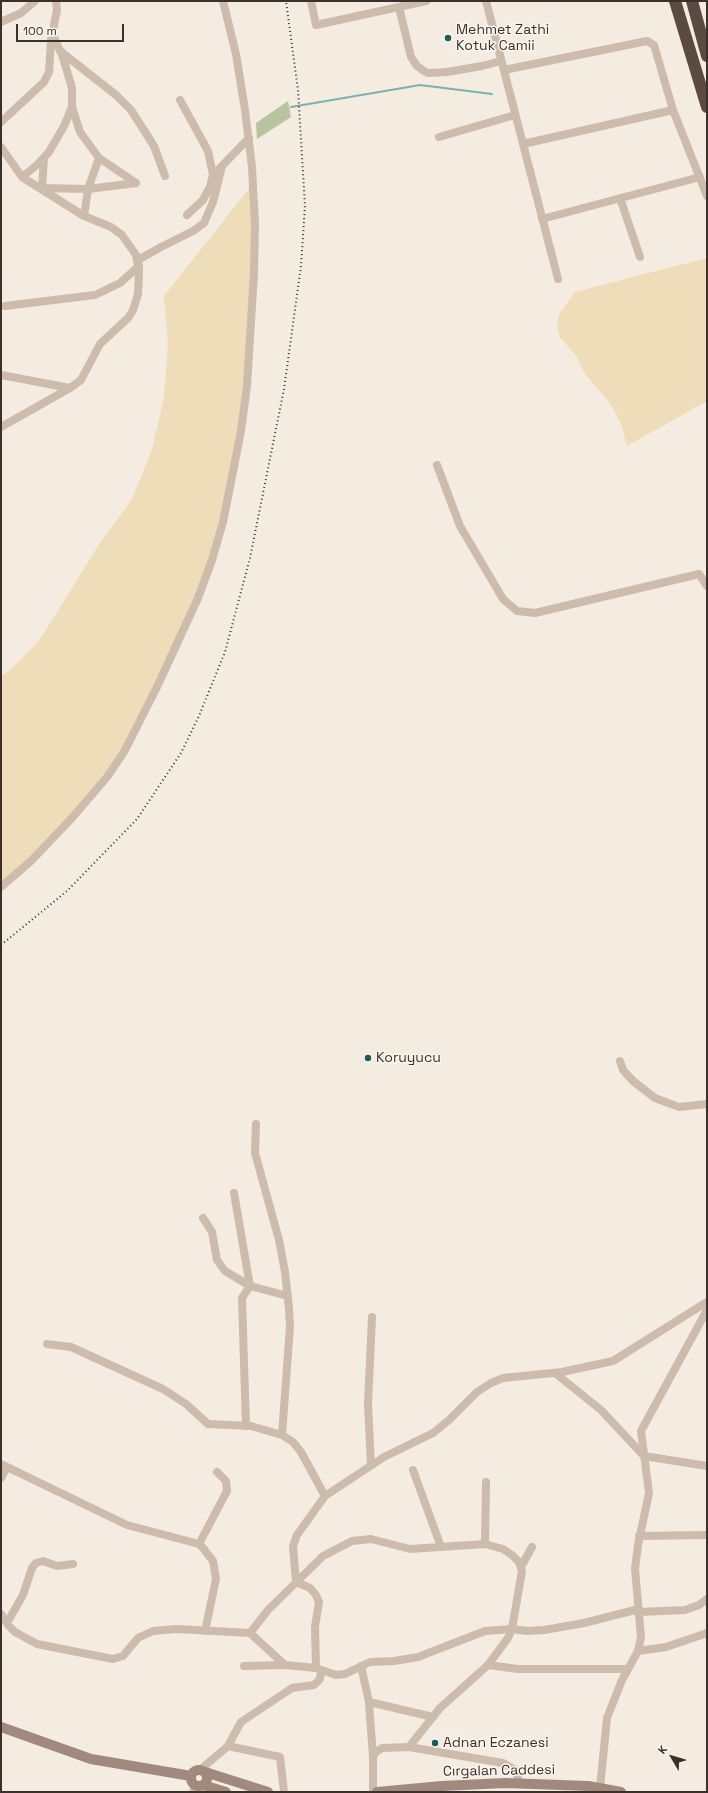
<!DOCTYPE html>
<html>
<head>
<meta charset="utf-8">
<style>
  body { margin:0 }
  #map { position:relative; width:708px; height:1793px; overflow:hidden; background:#f4ebe1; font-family:"Space Grotesk",sans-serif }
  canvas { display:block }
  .frame { position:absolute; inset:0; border:2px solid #3b302b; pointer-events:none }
  .north { position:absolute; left:652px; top:1737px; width:40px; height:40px; -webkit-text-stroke:3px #fbf5ee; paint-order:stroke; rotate:308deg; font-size:11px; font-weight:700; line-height:16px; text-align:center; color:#3b302b }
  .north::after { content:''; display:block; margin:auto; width:14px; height:18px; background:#3b302b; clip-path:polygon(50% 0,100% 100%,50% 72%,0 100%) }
  .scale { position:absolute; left:16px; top:24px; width:108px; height:18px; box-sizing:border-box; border:2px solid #3b302b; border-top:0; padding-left:5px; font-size:12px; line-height:14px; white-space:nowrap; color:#3b302b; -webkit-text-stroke:3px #fbf5ee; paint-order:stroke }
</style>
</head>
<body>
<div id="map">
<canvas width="708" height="1793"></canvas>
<div class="frame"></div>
<div class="north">K</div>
<div class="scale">100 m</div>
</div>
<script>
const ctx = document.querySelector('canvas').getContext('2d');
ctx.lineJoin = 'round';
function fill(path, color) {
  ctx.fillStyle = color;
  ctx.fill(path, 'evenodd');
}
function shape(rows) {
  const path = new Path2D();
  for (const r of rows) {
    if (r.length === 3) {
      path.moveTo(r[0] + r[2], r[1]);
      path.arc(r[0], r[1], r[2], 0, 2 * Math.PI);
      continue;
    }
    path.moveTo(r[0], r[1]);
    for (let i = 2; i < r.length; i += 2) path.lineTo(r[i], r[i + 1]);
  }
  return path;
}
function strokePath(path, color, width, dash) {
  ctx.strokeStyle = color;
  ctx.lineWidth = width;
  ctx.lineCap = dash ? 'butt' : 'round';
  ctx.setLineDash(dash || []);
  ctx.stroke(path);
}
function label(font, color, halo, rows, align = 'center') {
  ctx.font = font + ' "Space Grotesk",sans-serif';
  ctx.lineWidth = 3;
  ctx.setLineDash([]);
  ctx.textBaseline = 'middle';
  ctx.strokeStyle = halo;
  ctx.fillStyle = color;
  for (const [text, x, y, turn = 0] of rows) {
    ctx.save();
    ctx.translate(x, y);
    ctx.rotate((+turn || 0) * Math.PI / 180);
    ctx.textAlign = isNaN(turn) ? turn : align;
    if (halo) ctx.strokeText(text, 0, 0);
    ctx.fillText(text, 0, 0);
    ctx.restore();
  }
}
fill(shape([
  [288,101,291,117,257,139,256,123]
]), '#b8c4a0');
fill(shape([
  [251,186,252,240,246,373,238,430,222,510,211,553,188,616,127,743,88,796,43,845,1,883,1,677,23,658,41,638,98,546,132,499,152,450,164,397,168,344,164,296],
  [707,258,707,401,627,446,621,424,610,403,585,374,577,357,560,337,557,326,559,314,575,292]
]), '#efdcb8');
strokePath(shape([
  [291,107,420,85,492,94]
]), '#7fb0b2', 2);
strokePath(shape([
  [311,1,316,25,426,1],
  [486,1,558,279],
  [399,7,411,57,417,66,424,71,428,73,447,72,482,66,501,61],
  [1,22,21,13,35,1],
  [52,32,60,51,116,95,131,110,154,146,165,176],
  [504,70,647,41,654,45,673,110],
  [180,100,208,151,213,175,210,187,203,200,187,215],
  [72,107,80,132,99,158,88,189,84,216],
  [1,122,44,82,49,72,51,40,57,10,56,1],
  [439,137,515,115],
  [523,144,673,110,707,196],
  [1,147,22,177,84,216,111,227,122,235,136,255,139,271,138,294,133,310,128,318,100,344,81,380,70,388,1,427],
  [44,158,42,188,88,189,136,183],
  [99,158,136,183],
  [218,170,249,138],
  [22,177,37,165,49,152,64,126,72,107,72,88,61,51],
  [620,198,640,257],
  [542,219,700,177],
  [138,260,161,247,193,231,204,223,213,202,222,166],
  [5,306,95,295,120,283,139,266],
  [1,375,70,388],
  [437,465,460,526,503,599,517,611,535,613,699,574,707,586],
  [1,887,31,861,72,818,107,777,124,752,157,687,198,598,212,560,223,522,241,431,247,386,254,273,255,224,252,167,245,110,236,54,223,1],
  [620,1061,623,1070,633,1081,655,1098,679,1107,707,1104],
  [256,1124,255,1153,279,1240,285,1272,289,1308,290,1326,282,1435],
  [234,1193,250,1286,242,1298,246,1426],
  [203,1218,212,1232,217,1260,225,1271,250,1286,288,1296],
  [47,1344,71,1347,163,1389,186,1404,208,1424,251,1426,282,1435,293,1442,301,1452,325,1496],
  [555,1373,601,1410,644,1456,707,1466],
  [1,1464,127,1525,199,1544,203,1548,213,1561,216,1579,205,1631],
  [371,1465,368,1404,372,1317],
  [413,1470,441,1547],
  [1,1478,7,1467],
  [639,1536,707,1535],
  [199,1544,227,1491,226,1481,217,1472],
  [485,1544,486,1482],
  [521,1567,532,1547],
  [639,1612,685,1610,699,1605,707,1599],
  [1,1614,9,1626,15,1632,37,1644,113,1659,123,1656,138,1638,153,1631,176,1629,250,1633,285,1665,316,1668,336,1675,345,1674,370,1662,394,1661,418,1657,485,1631,512,1629,528,1631,544,1630,584,1623,639,1609],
  [7,1623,23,1595,32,1568,36,1563,43,1561,57,1566,73,1564],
  [250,1633,268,1610,323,1556,352,1541,371,1539,410,1549,485,1544,503,1549,512,1555,519,1562,522,1571,512,1629,508,1638,488,1665,440,1708,409,1747],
  [638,1651,666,1647,707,1633],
  [488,1665,518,1669,628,1669],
  [244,1666,285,1665],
  [361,1666,369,1702,373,1757],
  [316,1668,315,1627,319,1602,316,1595,310,1588,296,1582,293,1546,297,1535,325,1496,384,1457,433,1433,449,1420,477,1392,491,1383,503,1378,562,1372,613,1361,707,1302],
  [369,1702,433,1717],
  [228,1746,241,1722,292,1688,314,1685,320,1679,321,1671],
  [200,1770,228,1746,280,1757,284,1792],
  [600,1788,607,1718,622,1680,638,1651,641,1637,635,1569,638,1545,649,1493,641,1431,707,1310],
  [193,1792,195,1785],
  [373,1792,373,1757,376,1752,382,1748,409,1747,503,1763,515,1770,520,1784]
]), '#cdbbac', 8);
strokePath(shape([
  [1,1727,91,1759,191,1776],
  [199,1778,8],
  [205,1772,268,1792],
  [203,1785,226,1792],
  [377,1792,442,1786,505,1783,588,1786,621,1792]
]), '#a18a7d', 10);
strokePath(shape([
  [675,1,707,107],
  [692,1,707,56]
]), '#5c4a42', 12);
strokePath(shape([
  [1,945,67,891,137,819,181,753,199,716,225,652,250,558,284,389,301,266,305,206,298,90,286,1]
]), '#3b302b', 2, [1, 3]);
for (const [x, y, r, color] of [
  [448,38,4,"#1f5a5e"],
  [368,1058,4,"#1f5a5e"],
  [435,1743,4,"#1f5a5e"]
]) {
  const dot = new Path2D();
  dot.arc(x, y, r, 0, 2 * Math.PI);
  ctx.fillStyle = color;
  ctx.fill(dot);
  strokePath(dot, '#fbf5ee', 1.5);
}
label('14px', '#3b302b', '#fbf5ee', [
  ["Mehmet Zathi",456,30],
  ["Kotuk Camii",456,46],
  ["Koruyucu",376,1058],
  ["Adnan Eczanesi",443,1743]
], 'left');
label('14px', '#3b302b', '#fbf5ee', [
  ["Cırgalan Caddesi",499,1771,-1]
]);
</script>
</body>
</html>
